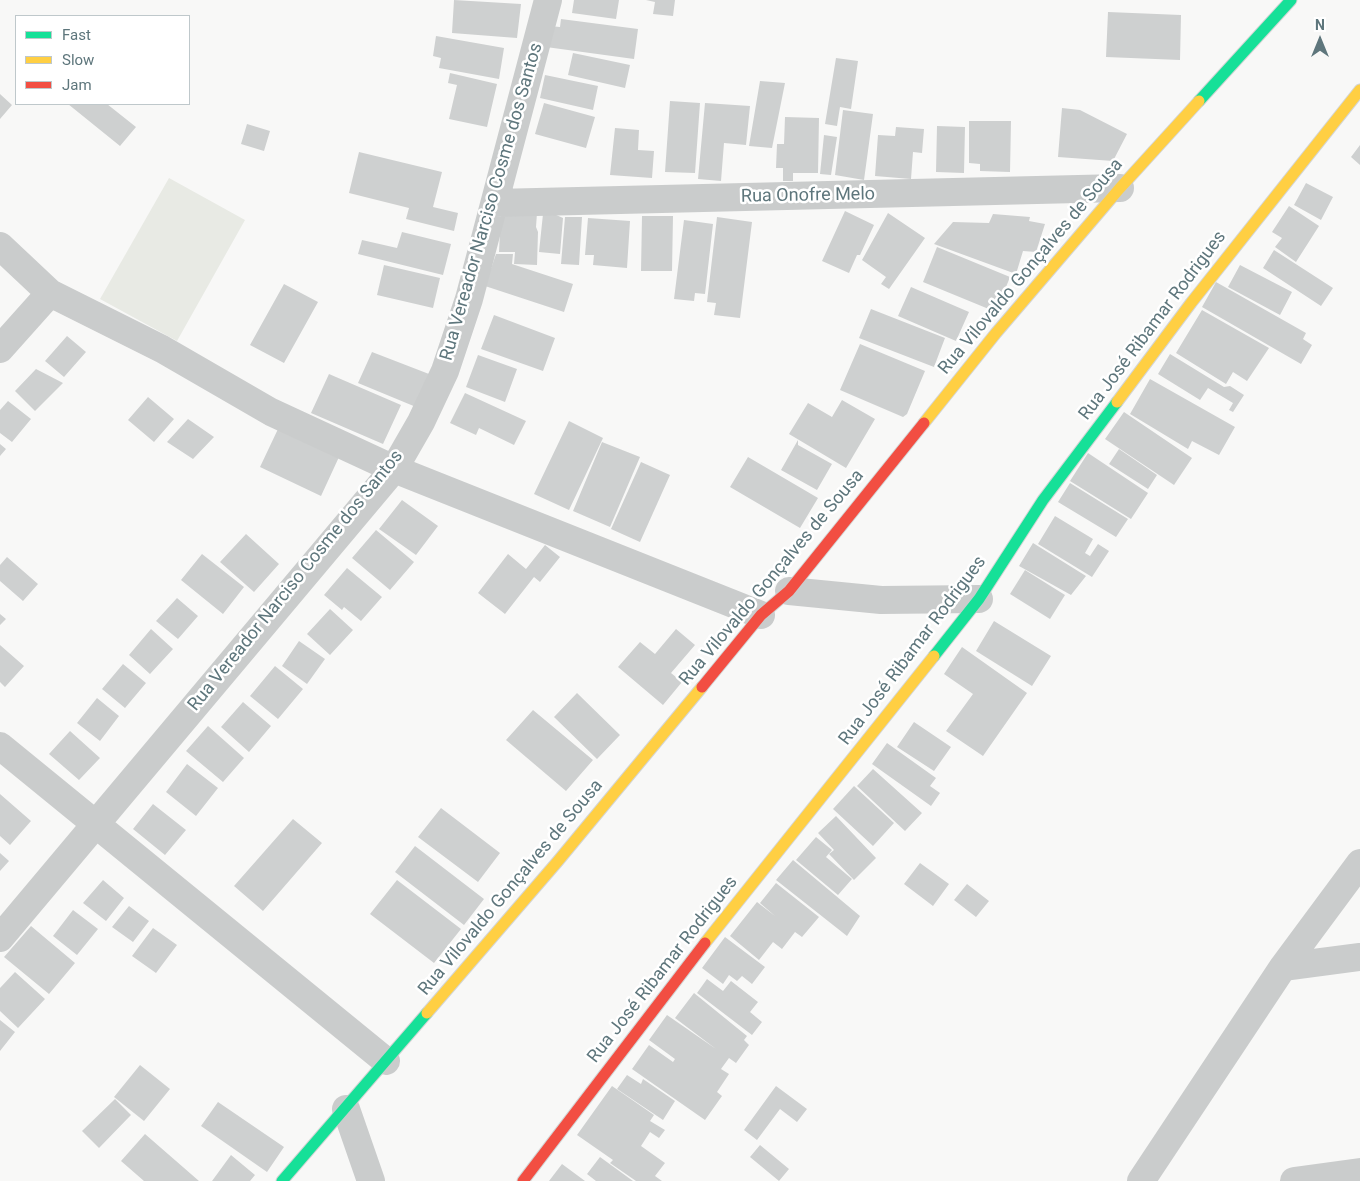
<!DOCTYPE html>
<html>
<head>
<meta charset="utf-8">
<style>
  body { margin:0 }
  #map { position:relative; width:1360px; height:1181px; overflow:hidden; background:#f8f8f7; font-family:Roboto,sans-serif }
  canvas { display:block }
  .legend { position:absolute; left:15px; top:15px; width:175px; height:90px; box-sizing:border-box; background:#fff; border:1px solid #bfc8cb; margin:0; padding:6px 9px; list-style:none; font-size:15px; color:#5e767c }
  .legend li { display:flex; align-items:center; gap:10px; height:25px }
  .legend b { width:25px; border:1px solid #bfc8cb }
  .north { position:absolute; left:1295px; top:15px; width:50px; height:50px; -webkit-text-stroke:4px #fff; paint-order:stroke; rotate:0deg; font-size:14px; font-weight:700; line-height:20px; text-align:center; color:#5e767c }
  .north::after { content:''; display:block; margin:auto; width:18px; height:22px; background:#5e767c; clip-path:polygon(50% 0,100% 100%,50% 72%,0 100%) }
</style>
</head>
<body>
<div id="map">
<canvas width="1360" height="1181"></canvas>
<ul class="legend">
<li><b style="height:6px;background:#16e098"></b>Fast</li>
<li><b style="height:6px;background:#ffcf43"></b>Slow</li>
<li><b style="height:6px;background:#f24e42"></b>Jam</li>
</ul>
<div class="north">N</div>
</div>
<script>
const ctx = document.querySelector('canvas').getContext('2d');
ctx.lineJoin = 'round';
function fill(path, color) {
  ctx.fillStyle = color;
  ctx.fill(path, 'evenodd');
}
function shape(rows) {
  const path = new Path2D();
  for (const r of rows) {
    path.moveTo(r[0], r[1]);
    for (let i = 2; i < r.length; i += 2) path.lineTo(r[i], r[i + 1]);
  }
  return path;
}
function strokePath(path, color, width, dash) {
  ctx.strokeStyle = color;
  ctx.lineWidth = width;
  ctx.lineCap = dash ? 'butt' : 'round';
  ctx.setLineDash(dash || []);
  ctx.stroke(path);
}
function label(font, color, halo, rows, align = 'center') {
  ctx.font = font + ' Roboto,sans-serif';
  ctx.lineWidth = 5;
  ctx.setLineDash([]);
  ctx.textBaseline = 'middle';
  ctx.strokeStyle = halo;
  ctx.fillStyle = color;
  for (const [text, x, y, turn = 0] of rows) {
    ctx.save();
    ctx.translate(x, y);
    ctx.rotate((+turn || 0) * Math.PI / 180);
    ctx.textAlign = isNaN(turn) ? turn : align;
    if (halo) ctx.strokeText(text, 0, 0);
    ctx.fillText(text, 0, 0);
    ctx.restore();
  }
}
fill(shape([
  [169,178,245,220,177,341,100,299]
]), '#e8eae4');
fill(shape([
  [454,0,521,4,517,38,452,33],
  [574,0,619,0,616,19,572,13],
  [646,0,675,0,673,16,653,14,655,2],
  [1108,12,1181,15,1180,60,1106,57],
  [561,19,638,29,634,59,546,47,549,26,560,27],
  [436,36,504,48,499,79,439,68,441,58,433,56],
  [573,53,630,65,625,88,568,75],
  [836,58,858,61,851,109,840,107,837,126,825,124],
  [450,73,497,84,487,127,449,119,457,85,448,83],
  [545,75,598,86,593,110,540,98],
  [760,81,785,83,772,148,749,146],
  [0,94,12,105,0,119],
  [670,101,700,103,695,173,665,172],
  [544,103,595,117,586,148,535,134],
  [705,103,750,106,746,145,724,143,721,181,698,179],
  [68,104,107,104,136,127,120,146],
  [1062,108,1080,110,1127,134,1113,161,1058,157],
  [843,110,873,114,864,180,835,175],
  [785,117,819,118,818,173,793,173,793,181,783,181,783,168,776,168,777,144,784,144],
  [969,121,1011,121,1010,172,980,171,980,164,969,163],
  [247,124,270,131,264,151,241,144],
  [937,126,965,127,964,173,936,172],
  [896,127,924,129,922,153,913,152,911,179,875,176,878,135,895,136],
  [615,128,639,130,638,150,654,151,652,178,610,175],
  [824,135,837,137,831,175,820,174],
  [1360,145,1360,165,1351,157],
  [359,152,442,172,433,207,458,213,454,231,406,219,409,208,349,193],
  [1306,183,1333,197,1321,220,1294,205],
  [1289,206,1319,226,1296,262,1275,247,1282,238,1272,232],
  [501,211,537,213,536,227,538,232,537,265,514,264,515,252,499,252],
  [845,211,874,225,860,255,857,255,849,273,822,261],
  [888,213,925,238,889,289,881,284,886,277,862,260],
  [543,214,554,214,563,218,560,254,539,252],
  [993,214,1030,217,1029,221,1045,224,1036,252,1023,251,1016,274,934,244,953,222,989,223],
  [642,216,673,216,672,271,641,271],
  [565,217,582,217,579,265,561,264],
  [717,217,752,222,740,318,714,315,716,303,707,302],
  [588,218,630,221,627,268,593,265,594,255,585,255],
  [684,220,713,224,705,294,695,293,694,301,674,299],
  [402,232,451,244,443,275,358,254,362,240,397,248],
  [937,247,1010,277,996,312,923,282],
  [1274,250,1333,288,1321,306,1263,268],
  [496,254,513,254,512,264,573,284,564,312,485,286],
  [384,265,440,278,433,308,377,295],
  [1240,265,1292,292,1280,315,1228,287],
  [1216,282,1306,333,1303,339,1312,345,1301,364,1202,307],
  [284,284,318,302,284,363,250,345],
  [911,287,969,312,956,341,898,316],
  [871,309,945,338,934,367,859,338],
  [1202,310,1269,348,1247,381,1233,372,1226,384,1176,353],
  [494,315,555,338,543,371,481,349],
  [67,336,86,352,64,377,45,361],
  [860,344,925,371,907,414,903,417,840,390],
  [372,352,429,374,416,407,358,383],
  [1170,354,1224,387,1230,386,1244,395,1233,412,1229,410,1233,403,1208,388,1200,400,1158,374],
  [478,355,517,369,505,402,466,387],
  [36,369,63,383,35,411,15,391],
  [329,374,401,405,383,444,311,413],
  [1150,379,1235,427,1219,455,1192,441,1188,449,1130,414],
  [465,393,526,421,514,445,479,428,476,435,450,423],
  [148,397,174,419,154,442,128,420],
  [842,400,875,419,846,468,789,434,808,403,832,417],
  [8,401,31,419,12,442,0,433,0,410],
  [1124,412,1192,458,1174,485,1105,439],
  [188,419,214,437,193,459,167,442],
  [569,421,603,438,569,510,534,494],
  [278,429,339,457,321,496,260,467],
  [798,440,798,445,832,464,817,490,781,470],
  [602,442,640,457,610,527,573,511],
  [0,444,6,449,0,456],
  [1119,449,1157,475,1148,489,1109,464],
  [1088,453,1148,493,1131,519,1070,481],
  [748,457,818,498,800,528,730,487],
  [641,462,670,475,640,542,611,529],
  [1070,483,1128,519,1116,537,1058,502],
  [402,500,438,526,416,555,379,529],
  [1055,516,1093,539,1085,553,1090,556,1098,544,1109,551,1092,577,1038,544],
  [376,530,414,562,390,590,352,558],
  [246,534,279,564,254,592,220,562],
  [1033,543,1086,576,1071,595,1019,566],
  [545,545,560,557,540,582,534,577,505,614,478,593,508,554,526,569],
  [202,554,244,587,223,614,181,580],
  [7,557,38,584,23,601,0,581,0,565],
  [347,568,382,597,361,621,344,607,342,610,324,595],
  [1025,570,1065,595,1050,619,1010,594],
  [177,598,198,616,178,639,156,621],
  [330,609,353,630,330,655,307,634],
  [0,614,6,619,0,625],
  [994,621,1051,656,1032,686,976,651],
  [151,629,173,649,150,674,129,655],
  [676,629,695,645,671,673,682,682,663,705,618,667,640,642,655,654],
  [299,641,325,659,307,684,282,666],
  [0,645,24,666,5,687,0,682],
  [962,647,1027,693,983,756,946,731,973,694,944,674],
  [123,664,146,683,125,708,102,689],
  [275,666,303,689,278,719,250,696],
  [577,693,620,735,597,759,554,717],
  [97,698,119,716,100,741,77,723],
  [243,702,271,726,249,752,221,727],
  [533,710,593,760,566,791,506,740],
  [914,722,951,747,934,771,897,747],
  [208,726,244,758,223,782,186,751],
  [70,731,100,758,79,780,49,754],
  [887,743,936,778,930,786,940,793,931,806,872,764],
  [187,764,218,788,196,816,166,792],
  [873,769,922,813,905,831,857,786],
  [854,786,894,823,873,846,833,809],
  [0,794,31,821,10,845,0,836],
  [153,804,186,830,165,855,133,829],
  [441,808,500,853,478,882,418,837],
  [836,816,876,858,854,880,829,854,834,850,818,833],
  [293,819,322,843,263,911,234,886],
  [816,837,832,850,826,857,852,879,838,895,796,860],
  [415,846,484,899,464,925,395,872],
  [0,853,9,861,0,871],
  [793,860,860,916,847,936,776,880],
  [920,863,949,884,933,906,904,884],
  [103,880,124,898,106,921,83,903],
  [397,880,461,929,434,963,370,914],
  [776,883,819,917,802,937,795,932,782,949,773,942,759,960,730,936,757,902,775,916,760,903],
  [967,884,989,901,976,917,954,900],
  [129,906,149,921,133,942,112,927],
  [73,910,98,929,77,955,53,936],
  [31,926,75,963,49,994,4,957],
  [153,928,177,945,156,973,132,956],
  [725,937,765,967,752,984,742,976,737,981,729,975,723,984,702,968],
  [15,972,45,999,18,1028,0,1011,0,988],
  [707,979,723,991,731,981,758,1002,750,1012,762,1022,752,1035,697,993],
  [694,993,747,1036,744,1040,749,1045,736,1063,729,1058,721,1069,729,1074,717,1092,722,1096,705,1120,632,1069,649,1045,673,1062,675,1059,649,1040,667,1015,716,1049,675,1018],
  [0,1020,15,1032,0,1051],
  [140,1065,170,1089,144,1121,114,1097],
  [627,1075,641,1084,643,1079,675,1101,663,1120,617,1089],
  [612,1086,654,1115,650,1121,665,1130,659,1138,650,1132,641,1146,665,1163,655,1176,662,1181,636,1181,610,1163,613,1160,577,1135],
  [776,1086,807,1109,797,1122,780,1109,757,1140,744,1130],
  [115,1099,131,1115,99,1148,82,1131],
  [218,1102,284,1147,267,1172,201,1126],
  [145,1134,199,1181,144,1181,121,1161],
  [760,1145,789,1169,779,1181,750,1157],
  [231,1155,255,1175,250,1181,212,1181],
  [600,1157,633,1181,596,1181,587,1174],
  [562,1164,585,1181,549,1181]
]), '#ced0d0');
const fast = shape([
  [1199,101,1291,0],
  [934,656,979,599,1043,500,1117,402],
  [282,1181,427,1013]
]);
const slow = shape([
  [1117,402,1191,303,1360,90],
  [924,423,996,333,1120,188,1199,101],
  [705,943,934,656],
  [427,1013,558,861,702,687]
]);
const jam = shape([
  [702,687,761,615,789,591,924,423],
  [523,1181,705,943]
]);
strokePath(fast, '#d3d5d5', 13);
strokePath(slow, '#d3d5d5', 13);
strokePath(jam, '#d3d5d5', 13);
strokePath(shape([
  [495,203,1120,188],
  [0,246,50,293,162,349,271,412,394,469,761,615],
  [0,349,50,293],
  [789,591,881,600,979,599],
  [0,746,386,1061],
  [0,938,394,469,421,422,445,371,469,299,548,0],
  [1283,967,1360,957],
  [346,1109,371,1181],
  [1141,1181,1283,967,1360,863],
  [1294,1181,1360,1172]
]), '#cacccc', 28);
strokePath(fast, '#16e098', 11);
strokePath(slow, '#ffcf43', 11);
strokePath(jam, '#f24e42', 11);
label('18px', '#5e767c', '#fff', [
  ["Rua Onofre Melo",808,196,-1],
  ["Rua Vereador Narciso Cosme dos Santos",492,202,-74],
  ["Rua Vilovaldo Gonçalves de Sousa",1031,267,-50],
  ["Rua José Ribamar Rodrigues",1153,326,-53],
  ["Rua Vilovaldo Gonçalves de Sousa",772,578,-50],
  ["Rua Vereador Narciso Cosme dos Santos",296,581,-51],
  ["Rua José Ribamar Rodrigues",913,651,-53],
  ["Rua Vilovaldo Gonçalves de Sousa",511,888,-50],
  ["Rua José Ribamar Rodrigues",663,970,-52]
]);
</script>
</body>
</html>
